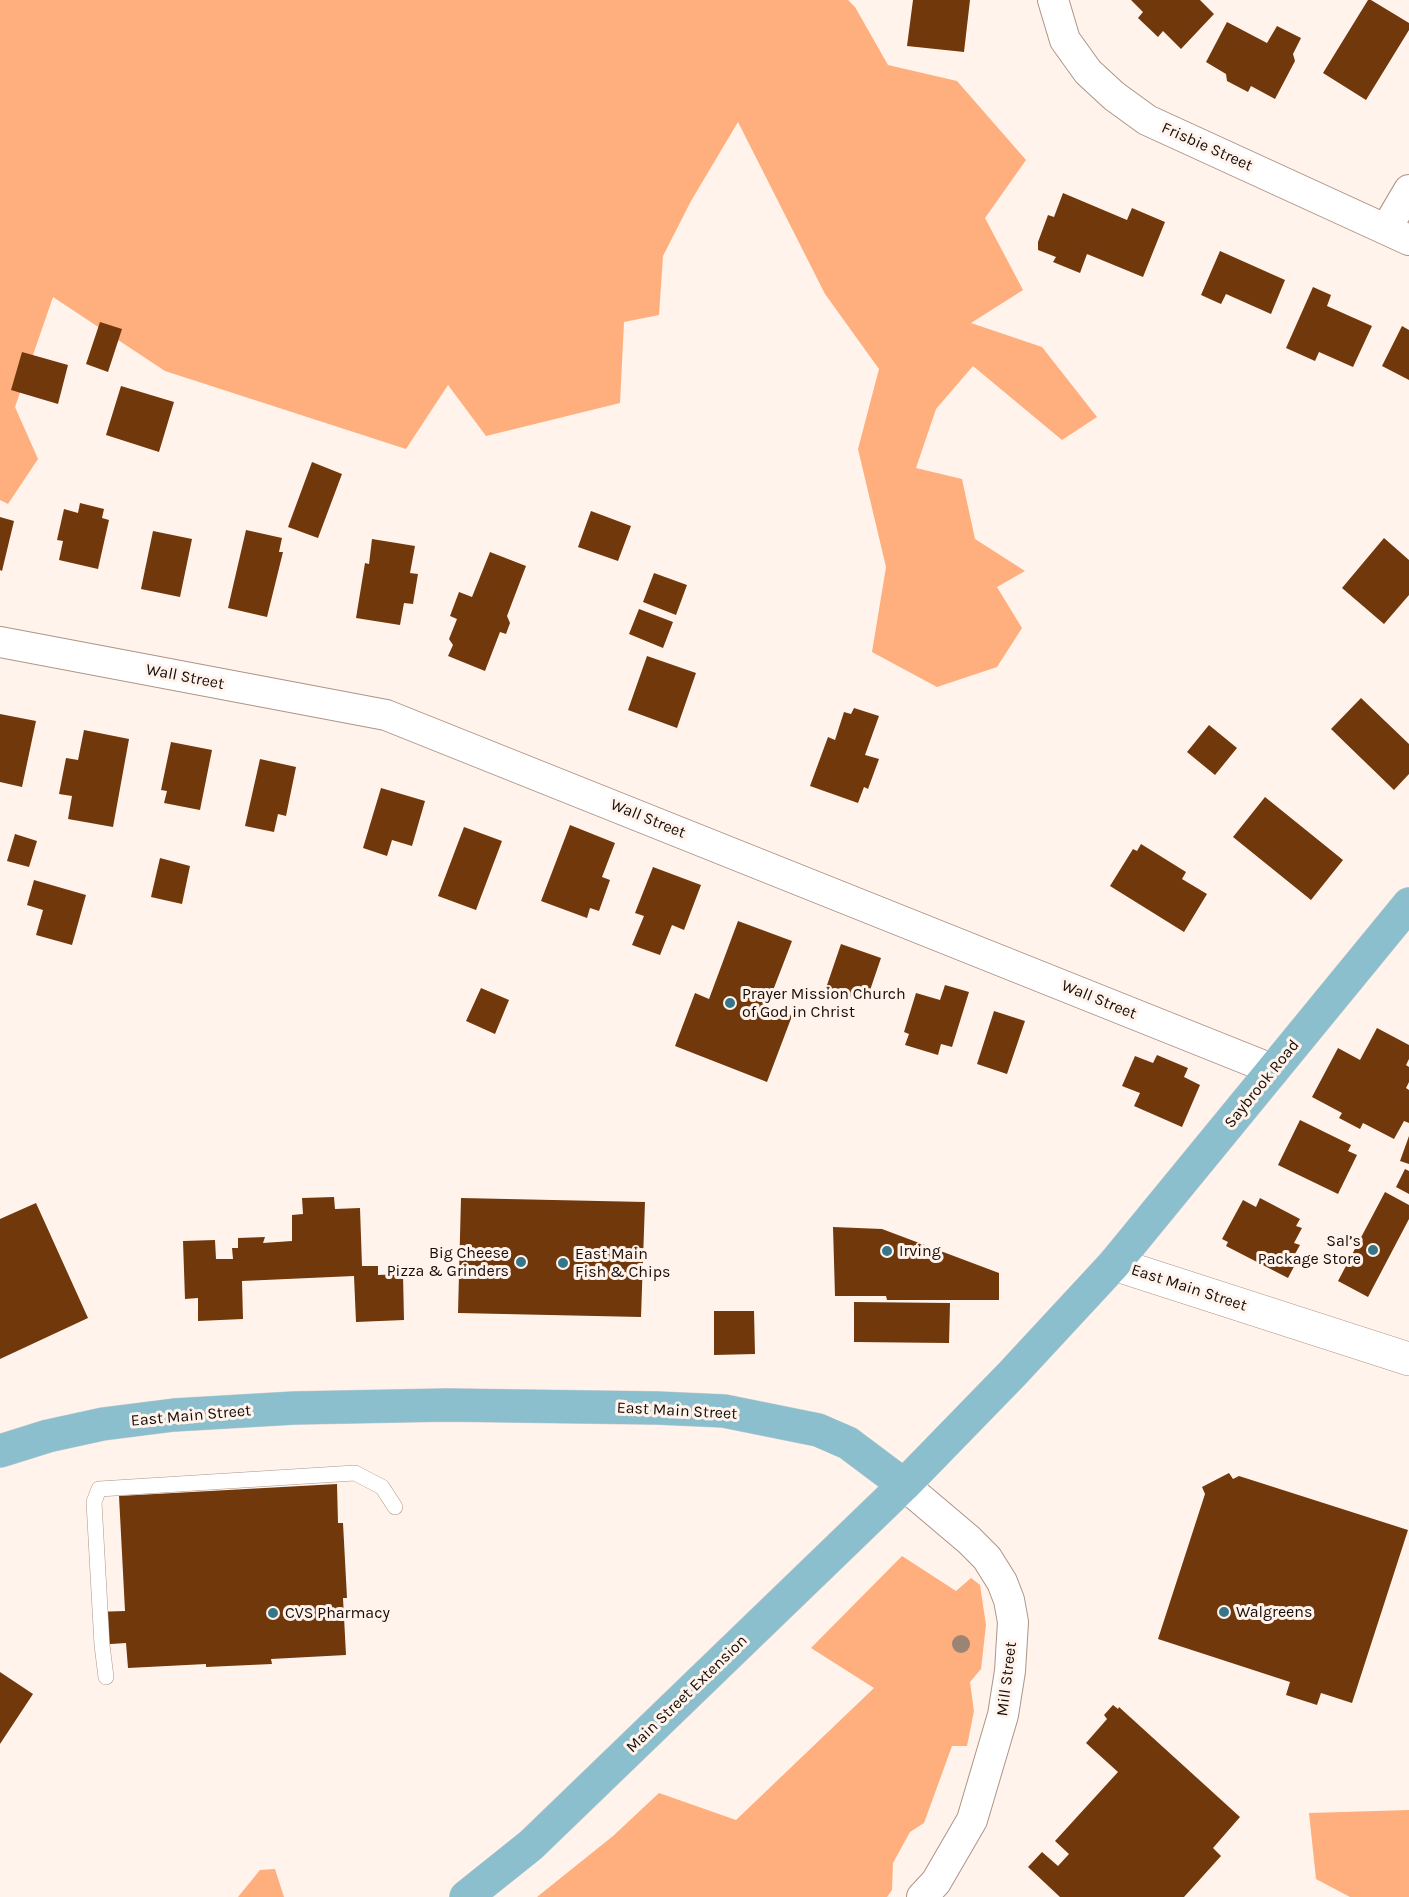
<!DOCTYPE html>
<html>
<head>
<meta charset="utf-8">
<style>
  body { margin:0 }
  canvas { display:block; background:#fff3ec }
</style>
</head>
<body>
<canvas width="1409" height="1897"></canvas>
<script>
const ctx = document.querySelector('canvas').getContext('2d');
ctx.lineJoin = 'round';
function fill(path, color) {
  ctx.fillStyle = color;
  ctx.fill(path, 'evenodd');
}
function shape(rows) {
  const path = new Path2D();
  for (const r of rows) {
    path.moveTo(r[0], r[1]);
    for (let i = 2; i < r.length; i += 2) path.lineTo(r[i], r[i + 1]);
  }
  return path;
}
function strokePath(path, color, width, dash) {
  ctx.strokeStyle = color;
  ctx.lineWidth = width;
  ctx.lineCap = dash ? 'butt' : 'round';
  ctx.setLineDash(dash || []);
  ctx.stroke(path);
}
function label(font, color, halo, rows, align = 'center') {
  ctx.font = font + ' Karla,sans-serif';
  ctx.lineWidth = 6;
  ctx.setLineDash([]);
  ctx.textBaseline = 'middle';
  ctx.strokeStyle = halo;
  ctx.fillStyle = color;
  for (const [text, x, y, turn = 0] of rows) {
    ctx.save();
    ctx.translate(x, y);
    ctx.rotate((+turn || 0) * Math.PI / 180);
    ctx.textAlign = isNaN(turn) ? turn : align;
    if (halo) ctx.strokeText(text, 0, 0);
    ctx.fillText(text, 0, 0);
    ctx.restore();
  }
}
fill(shape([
  [0,0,848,0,855,7,888,65,957,81,1026,160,985,218,1023,290,971,323,1042,347,1097,417,1062,440,973,366,936,409,916,468,962,479,975,539,1025,571,997,587,1022,628,997,667,937,687,872,652,886,567,858,449,879,369,825,294,738,122,691,201,663,256,659,315,624,322,620,403,486,436,448,385,406,449,165,371,53,297,15,407,38,459,8,504,0,500],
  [902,1556,956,1591,971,1578,980,1585,986,1625,981,1669,970,1682,974,1711,967,1746,952,1746,924,1823,910,1832,893,1863,892,1890,887,1897,537,1897,613,1836,659,1793,736,1820,874,1688,811,1648],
  [1409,1810,1409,1897,1350,1897,1316,1879,1309,1813],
  [275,1869,284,1897,238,1897,260,1870]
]), '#feaf7d');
fill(shape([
  [913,0,970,0,964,52,907,46],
  [1131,0,1200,0,1214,14,1181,49,1163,31,1158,37,1138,18,1143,12],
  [1368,0,1371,0,1409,23,1409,30,1366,100,1323,73],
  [1227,22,1267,43,1277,26,1301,38,1293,54,1295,61,1275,99,1251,86,1248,92,1227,81,1226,74,1206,62],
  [1063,193,1127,220,1132,208,1165,222,1143,277,1087,254,1080,273,1053,262,1056,257,1038,250,1038,242,1048,215,1054,217],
  [1220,251,1285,280,1271,314,1226,294,1221,304,1201,295],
  [1313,287,1331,295,1327,306,1372,326,1353,367,1319,352,1315,361,1286,348],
  [100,322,122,329,108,372,86,364],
  [1402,326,1409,330,1409,380,1382,366],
  [22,352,68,365,58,404,11,390],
  [121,386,174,402,159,452,106,435],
  [312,462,342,474,318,538,288,527],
  [80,503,104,509,102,518,109,520,98,569,59,560,63,541,57,540,64,509,78,513],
  [591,511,631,526,618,561,578,547],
  [0,517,14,521,2,571,0,570],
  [246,530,282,538,279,552,283,552,267,617,228,608],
  [153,531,192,539,180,597,141,589],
  [1384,538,1409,560,1409,595,1384,624,1342,588],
  [372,539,415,546,410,573,418,574,413,604,404,603,400,625,356,618,365,563,369,564],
  [490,552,526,566,507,616,510,623,506,634,500,632,485,671,448,656,453,645,449,639,457,619,450,616,459,592,472,597],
  [654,573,687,585,676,615,643,602],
  [639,609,673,622,663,648,629,634],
  [647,656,696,673,677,728,628,710],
  [1361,698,1409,744,1409,774,1394,790,1331,729],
  [854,708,879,716,865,755,879,759,868,789,864,787,858,803,810,786,828,737,835,740,844,712,851,714],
  [0,714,36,721,22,787,0,782],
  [1209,725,1237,748,1215,775,1187,752],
  [84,730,129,739,113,827,68,819,72,796,59,794,66,758,78,760],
  [171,742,212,750,200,810,164,803,167,791,161,790],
  [260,759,296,767,286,816,278,814,274,832,245,826],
  [381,788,425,801,412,846,392,840,387,856,363,848],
  [1265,797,1343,860,1311,900,1233,837],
  [570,825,615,843,602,877,610,880,599,911,590,908,587,918,541,901],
  [464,827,502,841,476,910,438,896],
  [15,834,37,841,29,867,7,861],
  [1141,844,1186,872,1182,879,1207,894,1184,932,1110,886,1133,849,1137,851],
  [160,858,190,866,182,904,151,897],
  [653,867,701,885,684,930,672,925,660,955,632,945,644,916,635,913],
  [34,880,86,895,72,945,36,935,43,910,27,905],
  [738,921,792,941,767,1006,792,1016,767,1082,675,1046,695,993,709,999],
  [841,944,881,958,866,1002,826,988],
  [945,985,969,992,952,1047,941,1044,938,1055,905,1045,909,1034,904,1032,916,993,940,1000],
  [481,988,509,1000,495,1034,466,1021],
  [994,1011,1025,1021,1007,1074,977,1064],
  [1377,1028,1409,1045,1409,1059,1406,1065,1409,1067,1409,1082,1406,1088,1409,1090,1409,1123,1404,1121,1394,1139,1363,1123,1360,1129,1339,1118,1342,1113,1312,1097,1338,1048,1360,1060],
  [1157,1055,1188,1068,1184,1077,1200,1085,1182,1127,1134,1106,1140,1093,1122,1086,1135,1056,1153,1063],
  [1300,1120,1351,1145,1348,1151,1357,1155,1338,1194,1278,1165],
  [1409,1136,1409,1164,1400,1161],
  [1405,1169,1409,1171,1409,1194,1396,1187],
  [1385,1192,1409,1205,1409,1219,1368,1297,1338,1281],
  [334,1197,335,1209,360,1208,362,1266,378,1266,378,1275,403,1274,404,1320,356,1322,354,1276,242,1281,243,1319,198,1321,198,1298,185,1299,183,1241,215,1240,216,1259,233,1259,232,1248,238,1248,238,1238,265,1237,263,1243,292,1241,292,1215,303,1214,302,1198],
  [461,1198,645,1202,641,1317,458,1313],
  [1260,1198,1300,1219,1296,1226,1302,1228,1294,1243,1300,1245,1295,1254,1299,1257,1288,1278,1226,1246,1228,1242,1222,1239,1243,1200,1256,1207],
  [36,1203,88,1318,0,1359,0,1219],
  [833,1227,882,1229,999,1273,999,1300,887,1300,886,1296,835,1296],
  [854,1302,950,1303,949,1343,854,1342],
  [714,1311,754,1311,755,1354,714,1355],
  [1229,1473,1233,1479,1239,1476,1408,1530,1352,1703,1321,1693,1317,1705,1286,1695,1290,1682,1158,1639,1205,1494,1202,1487],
  [337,1484,338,1523,343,1523,347,1598,343,1598,346,1655,271,1659,272,1664,206,1667,206,1664,128,1668,126,1643,96,1645,94,1612,125,1611,119,1496],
  [0,1672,33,1694,0,1744],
  [1113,1705,1118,1709,1119,1707,1240,1817,1213,1848,1221,1856,1184,1897,1060,1897,1028,1867,1042,1852,1058,1866,1069,1854,1055,1841,1118,1772,1086,1743,1107,1719,1104,1715]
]), '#71380c');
const service = shape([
  [106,1677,102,1645,94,1502,99,1489,355,1473,382,1487,395,1507]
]);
const minor = shape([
  [1053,0,1065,40,1088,72,1114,96,1147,120,1409,240],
  [1386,229,1409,190],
  [0,642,386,715,1274,1070],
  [904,1485,969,1540,987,1558,1002,1582,1009,1600,1013,1622,1010,1671,1003,1715,972,1820,936,1882,922,1897]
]);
const secondary = shape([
  [1114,1264,1409,1359]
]);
const primary = shape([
  [0,1451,48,1436,103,1424,174,1415,294,1408,447,1405,657,1408,724,1411,818,1430,848,1443,904,1485],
  [466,1897,531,1845,904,1485,1012,1374,1114,1264,1409,904]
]);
strokePath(service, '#ae9485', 16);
strokePath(minor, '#ae9485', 32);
strokePath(secondary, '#ae9485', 34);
strokePath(primary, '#d5d3d3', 34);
strokePath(service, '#fff', 15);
strokePath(minor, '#fff', 30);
strokePath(secondary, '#fff', 33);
strokePath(primary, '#8bbfcd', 33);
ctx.fillStyle = '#9c8475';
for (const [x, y] of [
  [961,1644]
]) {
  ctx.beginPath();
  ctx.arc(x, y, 9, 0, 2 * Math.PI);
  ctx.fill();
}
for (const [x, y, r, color] of [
  [730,1003,6,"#357688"],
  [1373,1250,6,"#357688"],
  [887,1251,6,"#357688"],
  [521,1262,6,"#357688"],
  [563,1263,6,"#357688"],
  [1224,1612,6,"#357688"],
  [273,1613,6,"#357688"]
]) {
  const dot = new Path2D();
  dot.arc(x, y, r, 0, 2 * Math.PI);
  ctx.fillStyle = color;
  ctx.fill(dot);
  strokePath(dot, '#fff3ec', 2);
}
label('16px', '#170d08', '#fff3ec', [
  ["Frisbie Street",1207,147,24],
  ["Wall Street",185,677,11],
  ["Wall Street",648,819,22],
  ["Wall Street",1099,1000,22],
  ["Saybrook Road",1262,1084,-51],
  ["East Main Street",1189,1288,18],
  ["East Main Street",677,1411,3],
  ["East Main Street",191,1416,-5],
  ["Mill Street",1007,1679,-83],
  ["Main Street Extension",687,1694,-44]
]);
label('16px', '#170d08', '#fff3ec', [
  ["Prayer Mission Church",742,994],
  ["of God in Christ",742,1012],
  ["Sal’s",1361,1241,"right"],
  ["Package Store",1361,1259,"right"],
  ["Irving",899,1251],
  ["Big Cheese",509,1253,"right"],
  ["Pizza & Grinders",509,1271,"right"],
  ["East Main",575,1254],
  ["Fish & Chips",575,1272],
  ["Walgreens",1236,1612],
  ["CVS Pharmacy",285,1613]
], 'left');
</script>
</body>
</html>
